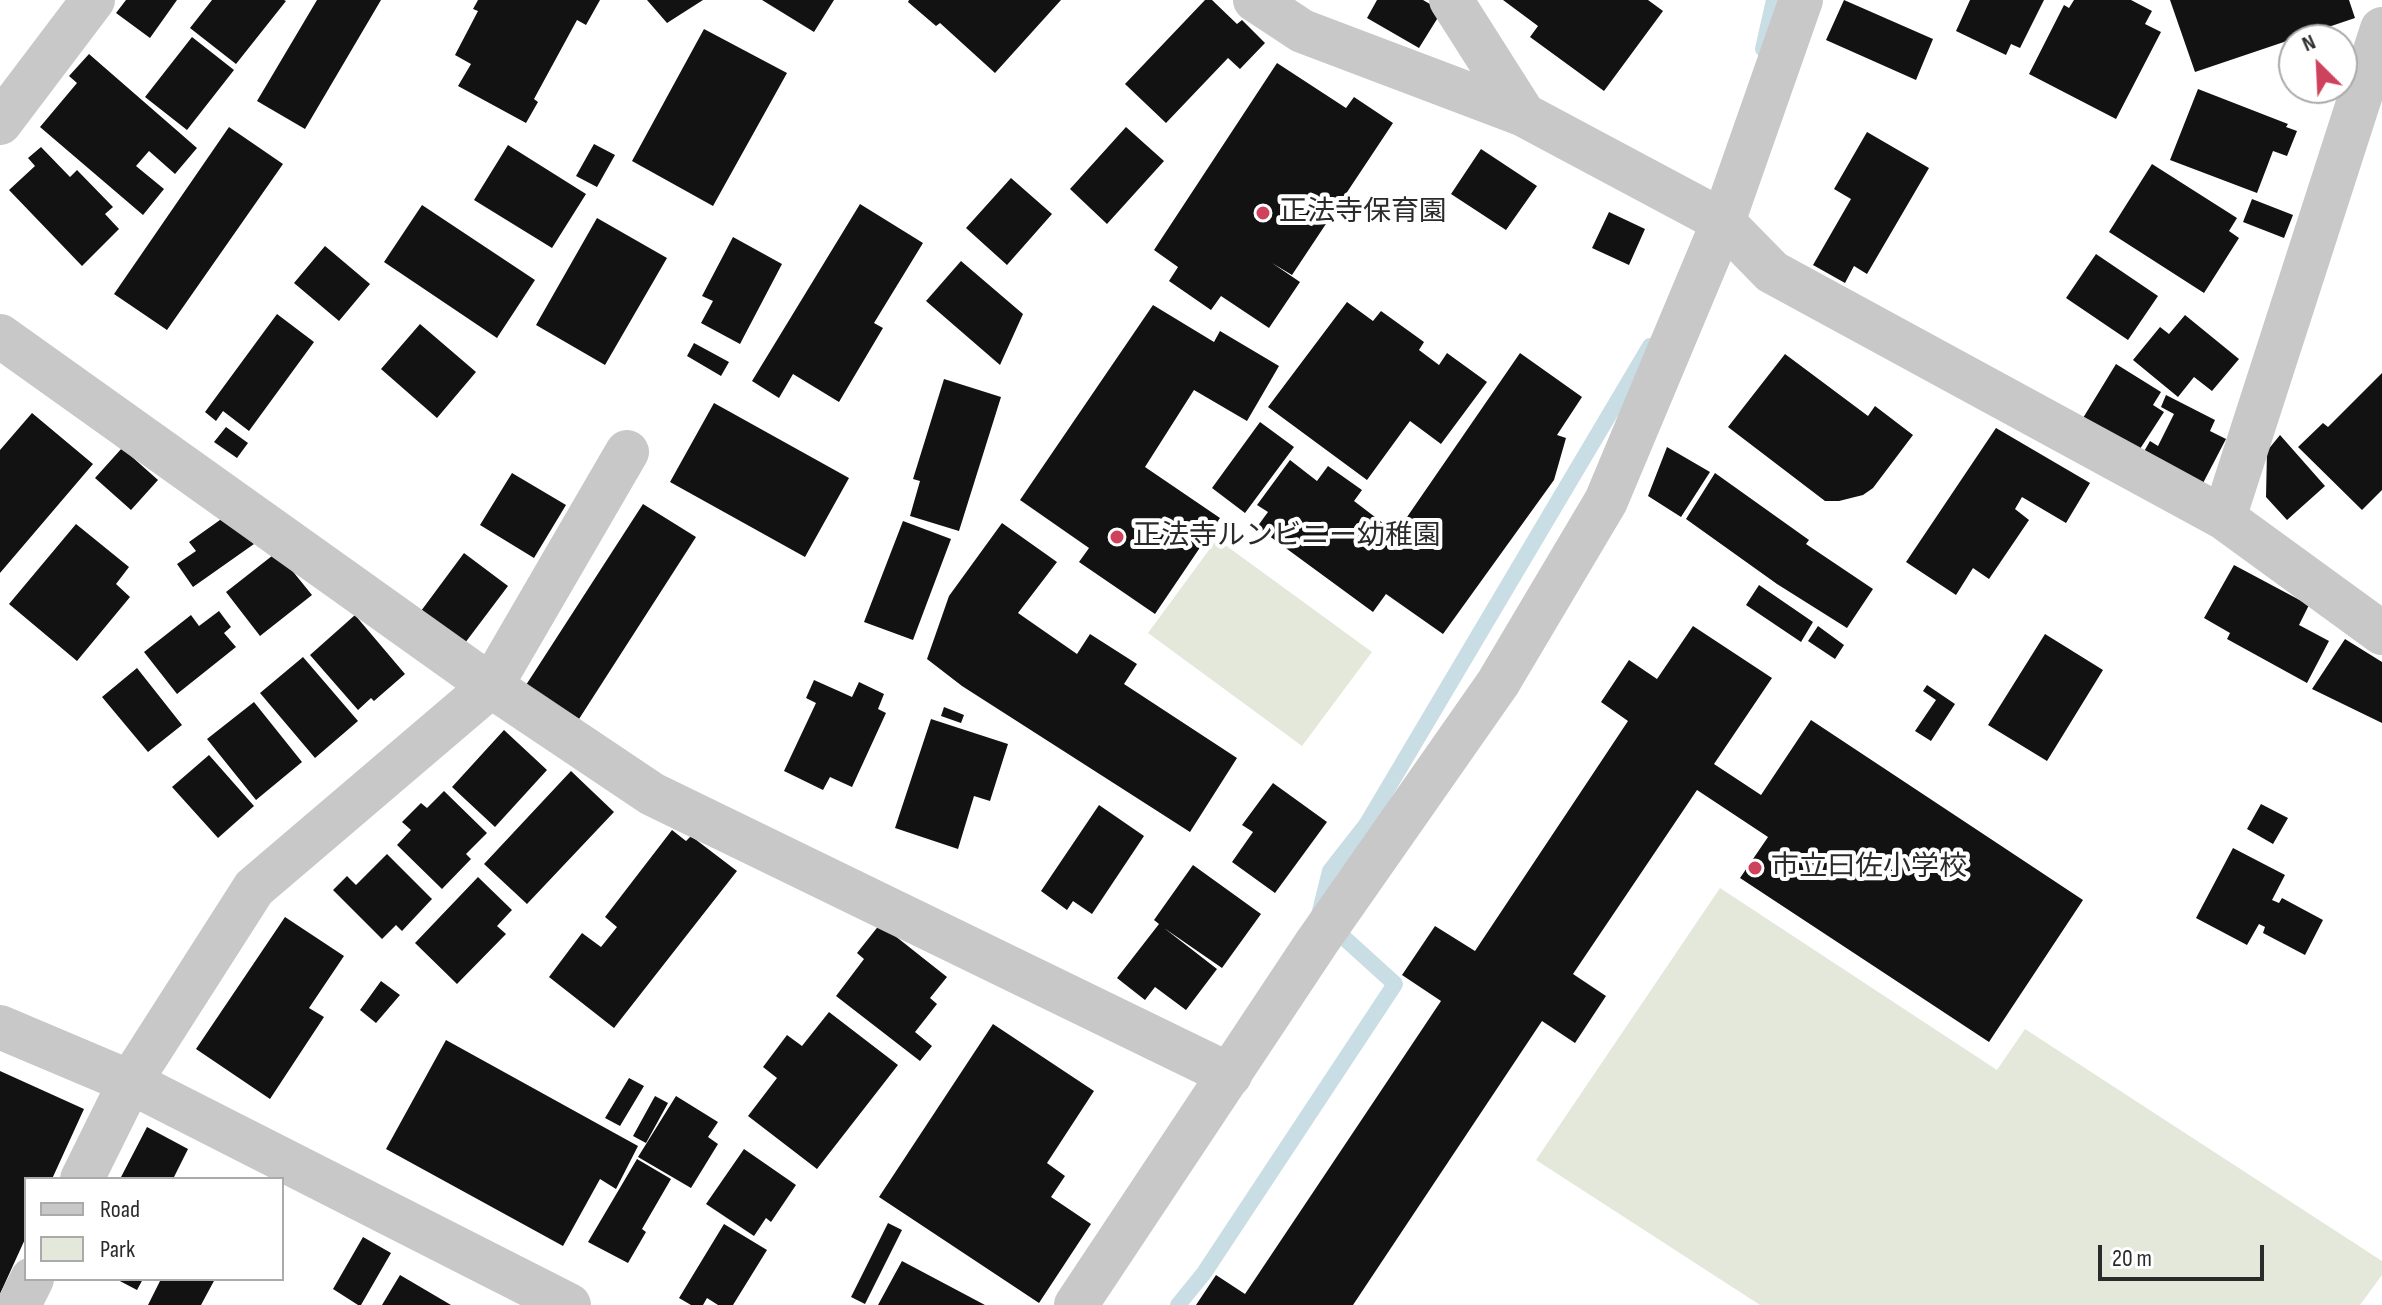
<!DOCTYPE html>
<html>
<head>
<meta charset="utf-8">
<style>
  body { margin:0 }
  #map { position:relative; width:2382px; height:1305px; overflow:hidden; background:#fff; font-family:"Sofia Sans Condensed",sans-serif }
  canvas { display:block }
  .legend { position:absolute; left:24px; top:1177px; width:260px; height:104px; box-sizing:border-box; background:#fff; border:2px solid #aaa; margin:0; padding:10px 14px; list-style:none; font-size:24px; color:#2b2b2b }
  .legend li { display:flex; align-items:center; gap:16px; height:40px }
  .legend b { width:40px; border:2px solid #aaa }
  .north { position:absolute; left:2278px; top:24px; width:80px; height:80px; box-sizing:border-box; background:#fff; border:2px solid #aaa; border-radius:50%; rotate:336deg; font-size:22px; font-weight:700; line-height:32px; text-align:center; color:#2b2b2b }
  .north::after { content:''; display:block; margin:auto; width:28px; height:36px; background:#ce425c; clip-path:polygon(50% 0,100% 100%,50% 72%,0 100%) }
  .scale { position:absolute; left:2098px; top:1245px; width:166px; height:36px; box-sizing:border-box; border:4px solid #2b2b2b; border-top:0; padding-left:10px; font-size:24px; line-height:28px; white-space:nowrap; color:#2b2b2b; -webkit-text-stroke:6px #fff; paint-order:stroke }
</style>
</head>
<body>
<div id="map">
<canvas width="2382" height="1305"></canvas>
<ul class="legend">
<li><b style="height:10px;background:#c8c8c8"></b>Road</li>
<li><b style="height:22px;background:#e3e8da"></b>Park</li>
</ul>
<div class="north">N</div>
<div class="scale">20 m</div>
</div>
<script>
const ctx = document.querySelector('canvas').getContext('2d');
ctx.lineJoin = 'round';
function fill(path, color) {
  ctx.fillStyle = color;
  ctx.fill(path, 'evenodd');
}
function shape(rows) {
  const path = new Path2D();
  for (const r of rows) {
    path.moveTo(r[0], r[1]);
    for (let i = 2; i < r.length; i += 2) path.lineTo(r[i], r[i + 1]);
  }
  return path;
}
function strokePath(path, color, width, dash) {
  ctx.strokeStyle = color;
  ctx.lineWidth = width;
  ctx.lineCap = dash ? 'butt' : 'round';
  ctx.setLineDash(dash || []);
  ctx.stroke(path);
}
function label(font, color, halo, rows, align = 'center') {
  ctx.font = font + ' "Sofia Sans Condensed","Noto Sans JP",sans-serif';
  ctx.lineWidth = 8;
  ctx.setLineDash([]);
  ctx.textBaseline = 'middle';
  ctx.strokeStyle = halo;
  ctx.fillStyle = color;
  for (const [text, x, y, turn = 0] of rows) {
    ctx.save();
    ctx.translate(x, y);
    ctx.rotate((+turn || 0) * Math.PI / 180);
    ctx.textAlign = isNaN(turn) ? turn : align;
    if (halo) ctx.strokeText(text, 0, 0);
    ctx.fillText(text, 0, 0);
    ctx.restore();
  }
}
fill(shape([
  [1217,539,1372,652,1302,746,1148,633],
  [1720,888,1997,1070,2025,1029,2382,1261,2382,1275,2360,1305,1760,1305,1536,1160]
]), '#e3e8da');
strokePath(shape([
  [1763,49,1774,0],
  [1178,1305,1204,1273,1395,984,1319,915,1330,871,1366,825,1650,346]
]), '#c9dde5', 16);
fill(shape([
  [126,0,177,0,150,38,116,13],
  [212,0,284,0,286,1,236,64,190,28],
  [317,0,381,0,305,129,257,101],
  [478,0,600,0,586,25,577,20,534,99,538,102,526,123,458,86,471,64,455,55,478,11,473,9],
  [647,0,703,0,667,23],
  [762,0,834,0,814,32],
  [909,0,1061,0,995,73,940,23,936,26,908,2],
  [1205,0,1212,0,1237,24,1242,20,1265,43,1240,69,1228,58,1166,123,1125,84],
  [1377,0,1423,0,1442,11,1419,48,1367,18],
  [1503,0,1648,0,1663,11,1604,91,1530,37,1538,26],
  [1844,0,1933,39,1916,80,1826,40],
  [1970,0,2044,0,2020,48,2011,44,2006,55,1956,31],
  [2074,0,2131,0,2152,11,2145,24,2161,32,2116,119,2029,74,2064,5,2069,8],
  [2170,0,2349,0,2355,18,2195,72],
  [704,29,787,73,713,206,632,161],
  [192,37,234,70,187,130,145,97],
  [89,54,197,148,175,174,149,151,136,166,164,189,143,215,40,127,77,83,69,76],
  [1277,63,1346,108,1354,97,1393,123,1292,275,1272,263,1300,282,1269,328,1221,296,1211,310,1169,281,1178,267,1154,250],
  [2198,89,2288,124,2286,127,2297,131,2287,156,2273,151,2257,193,2170,160],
  [229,127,283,164,167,330,114,294],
  [1126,127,1164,161,1107,224,1070,189],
  [1867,132,1929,168,1867,274,1854,266,1845,283,1813,265,1851,199,1834,189],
  [594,144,615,155,597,187,576,176],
  [508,145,586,194,552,248,474,200],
  [41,147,70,177,77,170,113,207,105,214,119,229,82,266,9,190,35,166,28,158],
  [1481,149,1537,186,1506,230,1451,194],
  [2152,164,2237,218,2229,231,2239,238,2204,293,2109,232],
  [1011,178,1052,214,1007,265,966,228],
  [2252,199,2293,215,2284,238,2243,222],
  [860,204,923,243,874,323,883,328,839,402,793,374,779,398,752,381],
  [422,205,535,280,497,338,384,262],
  [1609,212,1645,229,1629,265,1592,248],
  [597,218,667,258,605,365,536,325],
  [733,237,782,264,740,344,701,323,713,301,702,296],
  [325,246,370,284,339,321,294,283],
  [2096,254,2158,296,2128,340,2066,298],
  [961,261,1023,314,1000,365,926,301],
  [1347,302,1373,321,1381,311,1424,342,1419,350,1439,365,1447,353,1487,382,1441,444,1410,421,1367,480,1268,407],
  [1153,305,1214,342,1220,331,1279,366,1247,421,1194,390,1145,467,1220,518,1155,614,1079,562,1089,548,1020,500],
  [277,314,314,342,249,431,223,411,216,421,205,412],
  [2185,315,2239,359,2212,391,2194,377,2178,397,2133,360,2160,327,2169,334],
  [420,324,476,372,437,418,381,369],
  [694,343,729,362,721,376,687,356],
  [1520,353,1582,397,1557,435,1566,438,1554,480,1443,634,1386,594,1373,612,1257,527,1268,512,1257,505,1290,460,1317,481,1328,466,1362,490,1354,501,1396,533],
  [1785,354,1868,416,1875,406,1913,435,1873,488,1863,495,1839,501,1825,501,1728,427],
  [2116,364,2161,392,2153,405,2164,412,2138,452,2083,418],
  [2382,373,2382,490,2362,510,2298,447,2323,423,2328,427],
  [944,379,1001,397,959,531,910,516,920,481,913,479],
  [2166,395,2215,420,2210,431,2226,439,2202,485,2142,455,2150,441,2158,446,2174,414,2161,407],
  [714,403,849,478,805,557,670,482],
  [32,413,93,464,0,573,0,450],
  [1260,422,1294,447,1245,513,1212,488],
  [226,427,248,443,237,458,214,442],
  [1996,428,2090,483,2066,523,2022,497,2015,509,2029,520,1989,579,1973,568,1956,595,1906,562],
  [2280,435,2325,486,2287,520,2266,497,2267,451],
  [1667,447,1710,472,1681,517,1648,496],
  [122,448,158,480,131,510,95,478],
  [512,473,566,505,534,558,480,525],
  [1715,473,1809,540,1806,544,1873,589,1847,628,1777,584,1686,519],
  [643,504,696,537,579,719,526,685],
  [227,515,254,544,193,587,177,564,196,551,189,542],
  [903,521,951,539,913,640,864,622],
  [1002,523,1057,562,1018,613,1077,654,1090,634,1137,664,1124,684,1237,758,1190,832,962,686,927,659,949,596],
  [76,524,129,567,116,584,130,597,77,661,9,604],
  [277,552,312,595,260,636,226,592],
  [464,553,508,586,465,643,421,611],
  [2234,565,2309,605,2299,625,2329,641,2307,683,2227,639,2230,633,2204,618],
  [1759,585,1813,622,1801,642,1746,605],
  [219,611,231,627,224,633,236,647,177,694,144,652,191,615,199,626],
  [355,615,405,674,374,701,371,698,358,710,310,655],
  [1693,626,1772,678,1714,764,1761,795,1811,720,2083,900,1989,1042,1740,878,1768,837,1697,790,1573,974,1606,996,1575,1043,1542,1021,1353,1305,1196,1305,1216,1275,1245,1294,1441,1001,1402,975,1435,926,1475,951,1628,721,1601,702,1629,660,1657,679],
  [1818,626,1844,645,1835,659,1808,641],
  [2045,634,2103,670,2047,761,1988,725],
  [2345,639,2382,662,2382,723,2312,689],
  [303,657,358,721,315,758,260,693],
  [137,668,182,725,148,752,102,697],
  [814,680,852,697,859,682,884,694,878,709,886,713,852,787,830,777,823,790,784,771,816,703,806,698],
  [1927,685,1955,704,1931,741,1915,731,1936,700,1923,691],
  [254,702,302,762,256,800,207,739],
  [944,707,964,715,961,723,941,716],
  [931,719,1008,744,990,801,974,796,958,849,895,828],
  [504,730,547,770,495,827,452,787],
  [209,755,254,806,218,838,172,787],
  [571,771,614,812,527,904,484,864],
  [1273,783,1327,822,1275,893,1232,862,1253,832,1242,825],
  [444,791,487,833,466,854,471,859,442,889,397,845,411,830,402,822,421,803,427,808],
  [2261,804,2288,818,2273,844,2247,829],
  [1099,805,1144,836,1092,914,1073,901,1067,910,1041,891],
  [672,830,686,841,691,836,737,871,614,1028,549,977,582,933,601,947,617,927,605,917],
  [2233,848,2285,875,2272,900,2279,903,2282,898,2323,920,2305,955,2263,933,2265,927,2259,924,2247,945,2196,918],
  [387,854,432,899,402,931,396,925,382,939,333,890,347,876,356,885],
  [1193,865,1261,914,1222,968,1164,928,1217,969,1186,1010,1155,987,1145,1000,1117,978,1159,924,1154,920],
  [478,877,512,910,497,926,506,934,457,984,415,943],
  [285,917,344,956,309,1008,324,1017,270,1099,196,1049],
  [880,924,947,977,930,998,937,1004,915,1032,932,1046,920,1061,836,996,864,959,857,953],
  [381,981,400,995,376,1023,360,1010],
  [829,1012,898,1065,817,1169,748,1116,777,1078,763,1067,787,1035,802,1046],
  [993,1024,1094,1091,1047,1163,1065,1176,1051,1197,1091,1224,1039,1303,879,1197],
  [446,1040,638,1146,616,1189,600,1179,563,1246,386,1149],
  [0,1071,84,1109,52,1179,26,1179,26,1237,0,1294],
  [629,1078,644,1086,620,1126,605,1118],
  [655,1096,668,1103,646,1143,633,1136],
  [676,1096,718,1122,708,1137,718,1144,691,1188,638,1157],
  [147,1127,188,1149,173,1179,120,1179],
  [744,1149,796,1185,771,1222,766,1218,754,1236,706,1204],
  [637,1159,671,1179,642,1229,646,1232,628,1263,588,1242],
  [888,1223,902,1230,865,1304,851,1297],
  [724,1224,767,1250,733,1305,718,1305,707,1298,703,1305,691,1305,679,1298],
  [363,1237,391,1253,361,1305,358,1305,333,1289],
  [902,1261,985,1305,878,1305],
  [400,1275,451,1305,382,1305],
  [116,1279,143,1279,137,1290],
  [161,1279,170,1281,171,1279,215,1279,201,1305,148,1305]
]), '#121212');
strokePath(shape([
  [1255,0,1302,31,1524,115,1715,217,1723,222,1772,272,2224,518,2382,633],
  [1451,0,1524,115],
  [0,123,93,0],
  [0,336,491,686,652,794,1230,1075],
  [2224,518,2382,29],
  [0,1027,130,1082,569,1305],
  [82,1179,130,1082,254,888,491,686,627,452],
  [19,1305,32,1279]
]), '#c8c8c8', 44);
strokePath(shape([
  [1076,1305,1317,942,1498,683,1606,501,1723,222,1801,0]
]), '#c8c8c8', 44);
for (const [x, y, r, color] of [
  [1263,213,8,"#ce425c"],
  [1117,537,8,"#ce425c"],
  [1755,868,8,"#ce425c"]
]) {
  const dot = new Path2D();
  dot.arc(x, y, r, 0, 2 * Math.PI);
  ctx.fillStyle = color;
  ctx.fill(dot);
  strokePath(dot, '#fff', 3);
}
label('28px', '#2b2b2b', '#fff', [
  ["正法寺保育園",1279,213],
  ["正法寺ルンビニー幼稚園",1133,537],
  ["市立曰佐小学校",1771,868]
], 'left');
</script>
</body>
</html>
